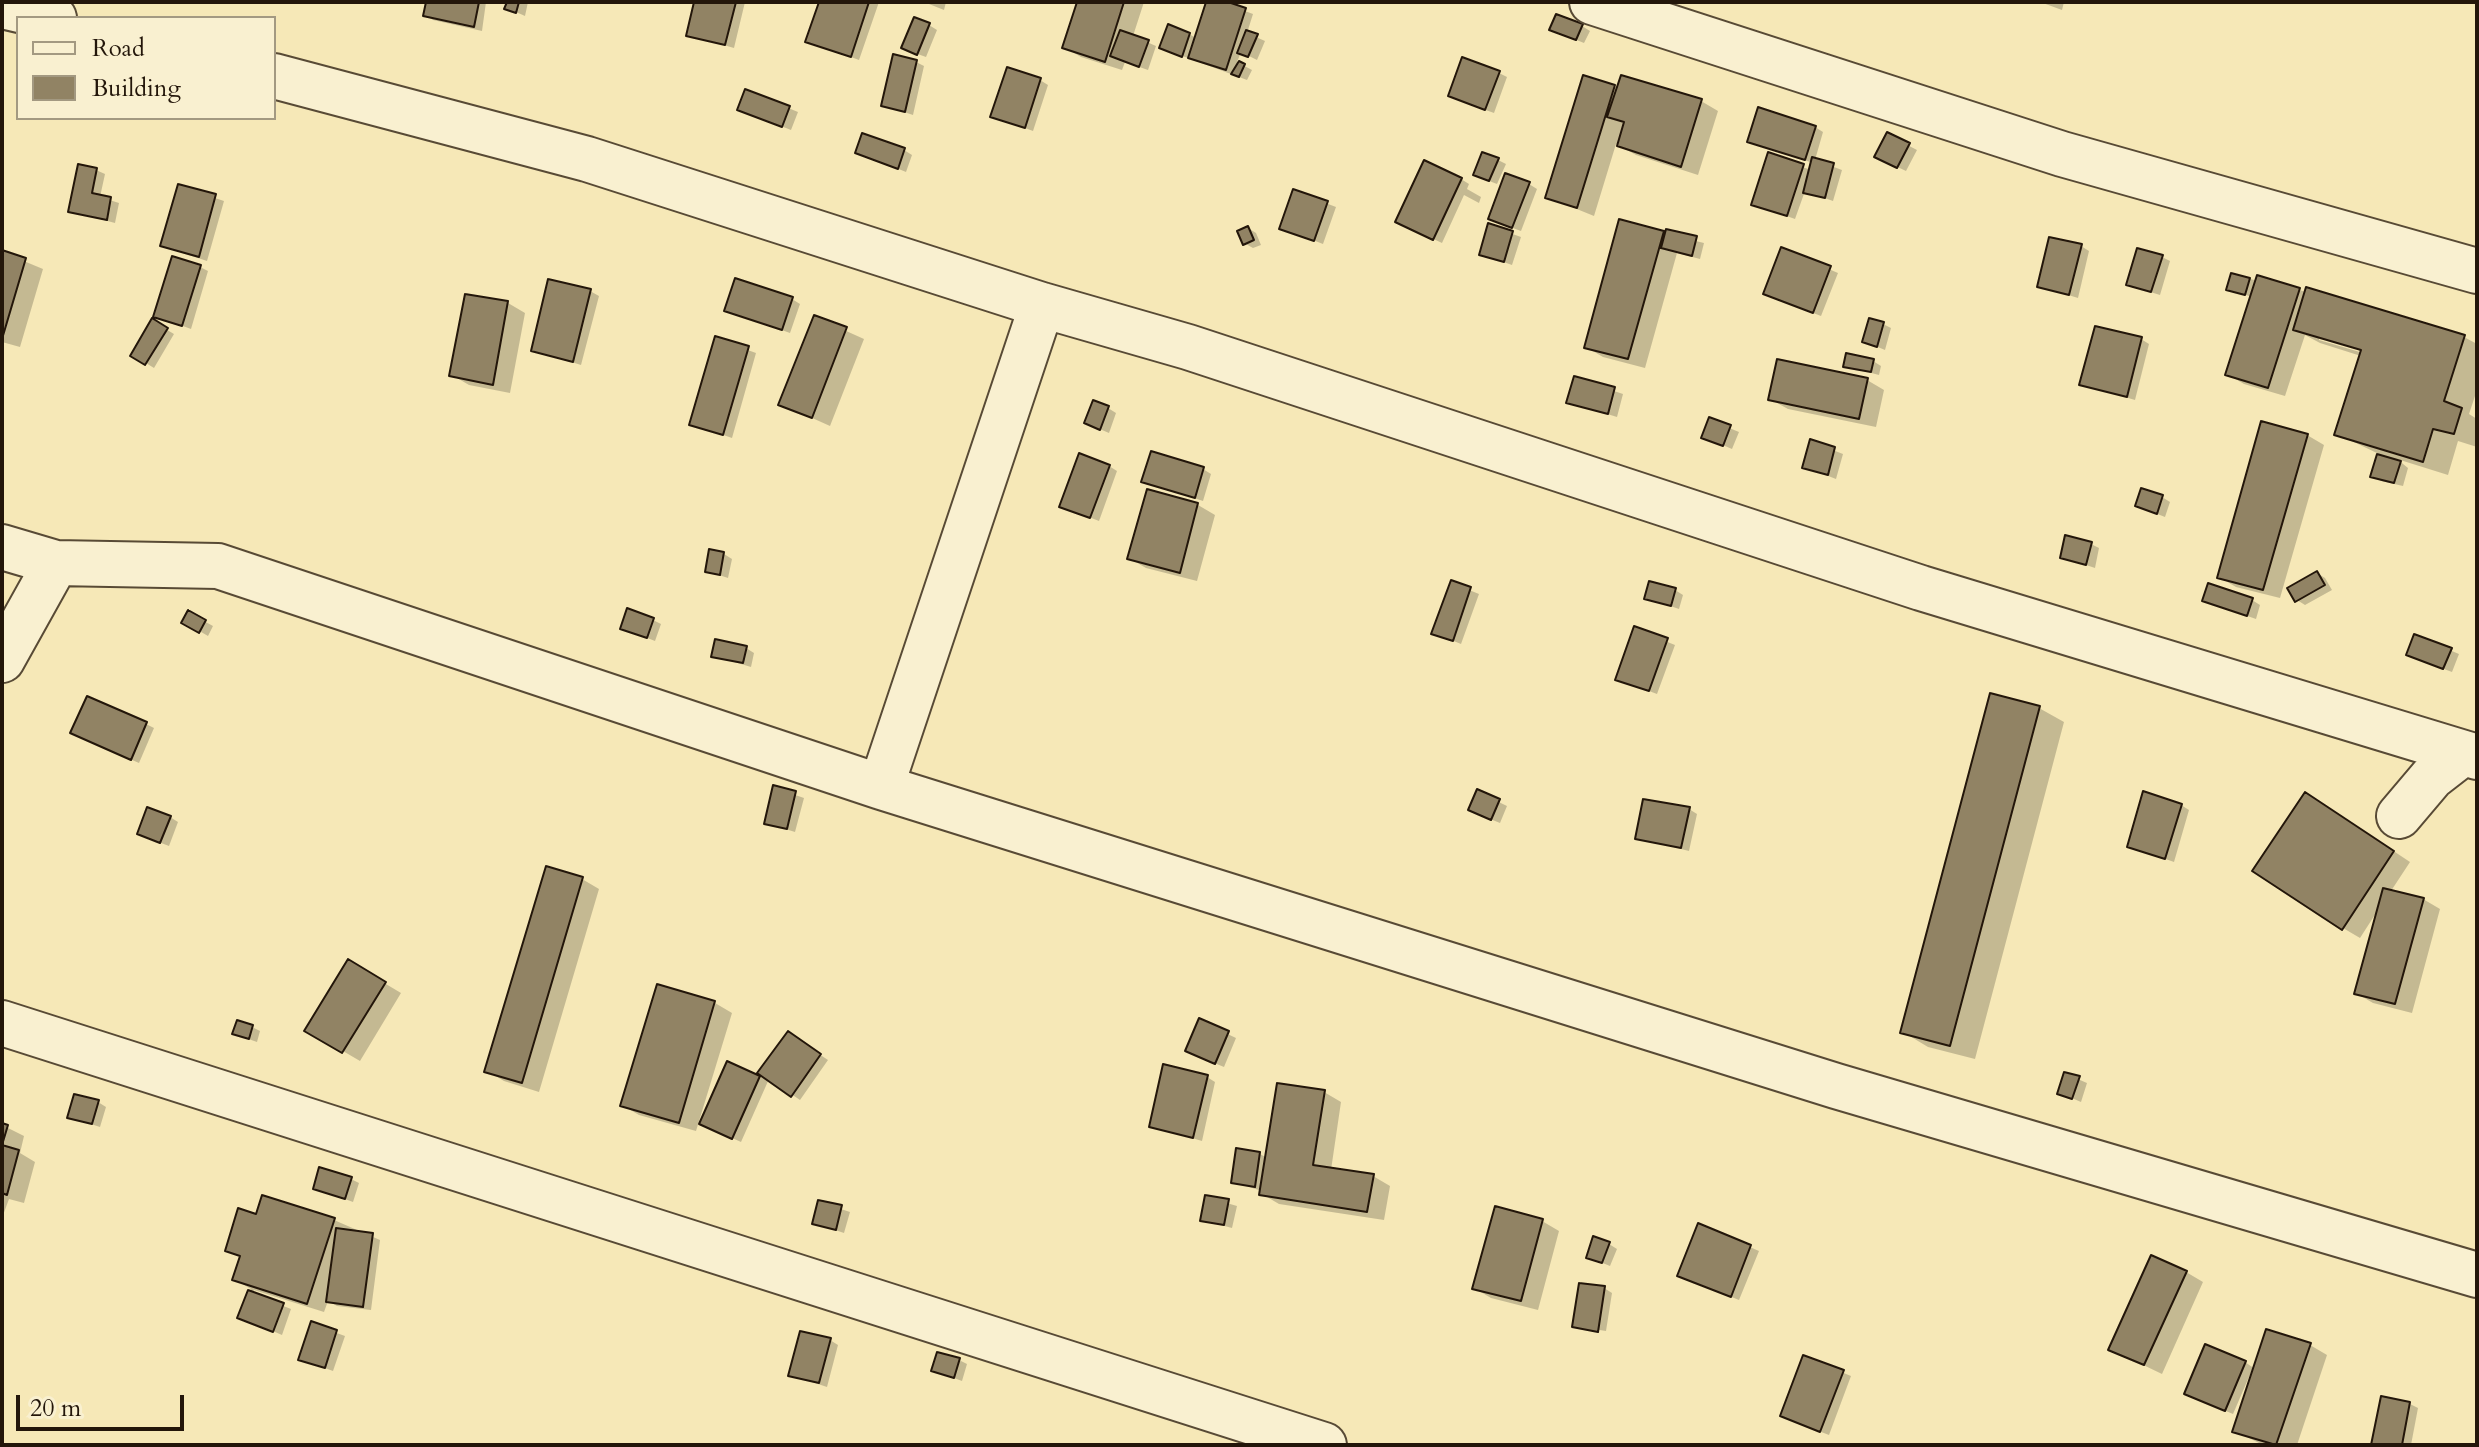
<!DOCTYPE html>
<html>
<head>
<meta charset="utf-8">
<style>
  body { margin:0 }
  #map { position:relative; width:2479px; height:1447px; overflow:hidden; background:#f6e8b7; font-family:Cardo,serif }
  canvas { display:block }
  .frame { position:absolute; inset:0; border:4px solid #23160a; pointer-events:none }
  .legend { position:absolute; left:16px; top:16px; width:260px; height:104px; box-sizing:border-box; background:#f9f0d0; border:2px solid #a39981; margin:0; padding:10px 14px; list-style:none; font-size:24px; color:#23160a }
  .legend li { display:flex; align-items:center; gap:16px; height:40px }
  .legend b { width:40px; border:2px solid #a39981 }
  .scale { position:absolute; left:16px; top:1395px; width:168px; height:36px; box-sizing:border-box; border:4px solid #23160a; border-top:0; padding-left:10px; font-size:24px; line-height:28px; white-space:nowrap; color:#23160a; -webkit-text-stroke:6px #f9f0d0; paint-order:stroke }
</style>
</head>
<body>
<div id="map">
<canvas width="2479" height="1447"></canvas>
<div class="frame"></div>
<ul class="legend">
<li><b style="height:10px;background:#f9f0d0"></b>Road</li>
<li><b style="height:22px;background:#918364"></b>Building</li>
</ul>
<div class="scale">20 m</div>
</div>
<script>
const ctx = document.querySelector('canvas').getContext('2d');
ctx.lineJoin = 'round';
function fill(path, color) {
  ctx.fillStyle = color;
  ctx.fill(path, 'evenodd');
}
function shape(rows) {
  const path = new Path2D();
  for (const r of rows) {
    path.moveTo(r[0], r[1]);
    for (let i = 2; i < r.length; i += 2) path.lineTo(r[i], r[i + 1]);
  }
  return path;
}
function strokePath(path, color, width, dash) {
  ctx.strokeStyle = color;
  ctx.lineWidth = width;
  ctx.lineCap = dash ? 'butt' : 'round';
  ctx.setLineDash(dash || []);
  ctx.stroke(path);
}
fill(shape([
  [428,2,486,2,482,31,433,20,425,15],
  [509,2,528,2,525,16,507,8],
  [696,2,745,2,734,48,689,35],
  [821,2,879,2,859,60,808,41],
  [924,2,946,2,944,10],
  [1079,2,1144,2,1133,36,1156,46,1148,70,1125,62,1122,70,1081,57,1064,47],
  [1208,2,1221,2,1253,14,1247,33,1265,41,1257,60,1241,52,1237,62,1252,70,1247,80,1161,48,1189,34,1196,38],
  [2040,2,2064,2,2062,10],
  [929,25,937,30,926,57,912,52],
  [1582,26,1590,31,1584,43,1559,33],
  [916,62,924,66,913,115,883,105],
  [1499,73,1507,77,1494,113,1458,100],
  [1040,80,1048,85,1033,131,993,116],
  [1614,87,1701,101,1718,111,1698,175,1636,155,1616,144,1594,216,1547,197],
  [747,91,798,112,791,130,748,113],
  [1815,127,1823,132,1815,160,1842,170,1833,201,1805,191,1795,219,1753,204,1769,155,1811,170,1813,163,1749,141],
  [1888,135,1917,150,1906,171,1885,161],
  [904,150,912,155,906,172,857,152],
  [1498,160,1506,164,1497,184,1484,179],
  [96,170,105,174,100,197,119,203,115,223,70,211],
  [1461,179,1469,184,1467,189,1481,197,1479,203,1464,195,1442,243,1406,226],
  [1529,184,1537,189,1521,231,1499,223],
  [179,186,224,201,207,261,162,246],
  [1294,191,1336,207,1323,244,1282,228],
  [1490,226,1521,237,1512,265,1481,254],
  [1248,228,1256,233,1261,245,1253,248,1244,243],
  [1663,233,1704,243,1700,259,1677,253,1645,368,1603,357,1586,347],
  [2081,246,2089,251,2078,298,2039,286],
  [1782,249,1838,273,1821,316,1774,298],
  [2,252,43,269,20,347,2,342],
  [2162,257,2170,261,2160,295,2128,285],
  [200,267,208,271,191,329,156,316],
  [2250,279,2299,290,2464,337,2477,344,2477,390,2469,414,2477,419,2477,447,2458,441,2448,475,2397,459,2408,468,2403,486,2381,481,2373,476,2379,454,2337,434,2361,356,2320,343,2305,335,2285,396,2244,384,2227,374,2252,297,2229,289],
  [2319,336,2371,351,2370,355,2319,340],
  [590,291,599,296,581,365,533,350],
  [467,296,508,303,525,313,510,393,469,385,452,375],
  [792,299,800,304,790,333,726,310],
  [815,317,864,339,830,426,781,404],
  [152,321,174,334,154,368,133,355],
  [1883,324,1891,328,1885,350,1873,345],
  [717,339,756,353,732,438,692,424],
  [2141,339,2149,344,2135,400,2081,384],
  [1873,361,1881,366,1879,375,1845,366],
  [1575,378,1623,394,1617,417,1568,402],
  [1867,380,1884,390,1876,427,1788,409,1770,399],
  [1108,408,1116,413,1109,433,1095,427],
  [1710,420,1739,432,1732,449,1704,437],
  [2307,435,2324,445,2280,598,2236,587,2219,577],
  [1812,442,1843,454,1836,479,1805,467],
  [1109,466,1117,471,1099,521,1061,506],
  [1203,469,1211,474,1203,501,1143,481],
  [1148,491,1198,505,1215,515,1197,581,1146,568,1129,558],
  [2162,497,2170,502,2165,517,2137,506],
  [2091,544,2099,548,2095,568,2062,557],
  [724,554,732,559,728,578,707,571],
  [2317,573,2325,578,2332,590,2305,605,2297,600],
  [1452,583,1479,594,1461,644,1434,633],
  [1675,590,1683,595,1679,609,1647,598],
  [2252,600,2260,605,2256,619,2213,604],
  [189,613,213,626,208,636,184,622],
  [653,620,661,624,655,641,622,628],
  [1635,629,1675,645,1657,694,1617,679],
  [2416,636,2459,654,2452,672,2417,659],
  [746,648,754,653,751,667,714,656],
  [2039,708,2064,722,1975,1059,1928,1047,1903,1032],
  [146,724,154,728,139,763,80,737],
  [775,788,804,798,795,832,766,823],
  [1478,792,1507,806,1500,823,1478,814],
  [2323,804,2410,862,2391,891,2423,899,2440,909,2412,1013,2373,1003,2356,993,2378,910,2360,938,2343,928],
  [2181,805,2189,810,2174,862,2129,846],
  [1689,809,1697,814,1689,851,1637,838],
  [170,817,178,822,169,846,148,838],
  [582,879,599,889,539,1092,504,1081,487,1071],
  [349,962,401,993,360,1061,307,1030],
  [658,986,715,1003,732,1013,696,1131,639,1115,622,1105],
  [1200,1021,1236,1038,1224,1067,1195,1055],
  [252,1027,260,1031,257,1042,234,1034],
  [789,1034,828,1060,800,1100,769,1079,741,1142,710,1128,757,1077],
  [2066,1074,2087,1083,2081,1102,2060,1093],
  [1207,1077,1215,1082,1202,1141,1151,1126],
  [1324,1092,1341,1102,1331,1170,1373,1176,1390,1186,1384,1220,1279,1204,1262,1194,1262,1191,1233,1182,1260,1154,1267,1158],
  [98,1102,106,1107,100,1127,69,1117],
  [2,1125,24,1136,20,1153,35,1162,24,1203,9,1199,2,1218],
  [351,1179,359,1183,353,1202,315,1188],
  [1206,1197,1237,1206,1232,1228,1202,1220],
  [820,1202,850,1212,844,1233,814,1223],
  [257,1216,334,1220,380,1240,371,1310,337,1306,328,1301,324,1312,254,1290,253,1294,291,1309,282,1335,240,1317,251,1289,234,1279,241,1258,227,1250],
  [1542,1221,1559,1231,1538,1310,1491,1298,1474,1288],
  [1699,1225,1759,1251,1739,1300,1687,1279],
  [1609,1244,1617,1249,1610,1266,1588,1257],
  [2186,1272,2203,1282,2162,1374,2110,1349],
  [1604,1288,1612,1293,1606,1331,1574,1326],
  [312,1324,345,1336,333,1371,300,1359],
  [830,1340,838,1345,827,1387,791,1375],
  [2310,1345,2327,1355,2297,1445,2263,1445,2235,1431,2255,1371,2252,1370,2233,1414,2195,1398,2245,1362,2255,1369],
  [1805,1357,1851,1376,1829,1435,1790,1420],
  [959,1360,967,1364,962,1381,933,1370],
  [2410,1404,2418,1408,2411,1445,2373,1445]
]), '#0003');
const building = shape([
  [426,2,479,2,474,27,423,16,426,2],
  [507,2,519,2,516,13,504,9,507,2],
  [694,2,736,2,725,45,686,36,694,2],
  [819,2,869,2,851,57,805,42,819,2],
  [1077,2,1124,2,1105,62,1062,48,1077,2],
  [1206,2,1228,2,1246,8,1226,70,1188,58,1206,2],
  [1556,14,1583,24,1576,40,1549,30,1556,14],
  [914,17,930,23,917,55,901,48,914,17],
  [1168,24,1190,33,1182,57,1159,48,1168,24],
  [1120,30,1149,40,1139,67,1110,56,1120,30],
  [1246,30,1258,34,1248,57,1237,53,1246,30],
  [893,54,917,60,905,112,881,106,893,54],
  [1462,57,1500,71,1485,110,1448,96,1462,57],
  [1239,61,1245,64,1239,77,1231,74,1239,61],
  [1007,67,1041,78,1025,128,990,117,1007,67],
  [1583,75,1615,85,1577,208,1545,198,1583,75],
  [1621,75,1702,99,1681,167,1617,146,1624,122,1607,117,1621,75],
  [745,89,790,106,782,127,737,110,745,89],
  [1758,107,1816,126,1805,160,1747,142,1758,107],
  [1887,132,1910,143,1897,168,1874,157,1887,132],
  [862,133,905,148,898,169,855,153,862,133],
  [1482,152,1499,158,1489,181,1473,175,1482,152],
  [1768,152,1804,164,1787,216,1751,205,1768,152],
  [1812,157,1834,163,1825,198,1803,193,1812,157],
  [1424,160,1462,178,1433,240,1395,222,1424,160],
  [78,164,97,168,92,193,111,197,107,220,68,212,78,164],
  [1505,173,1530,182,1512,228,1488,219,1505,173],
  [178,184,216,194,199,257,160,246,178,184],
  [1293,189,1328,201,1314,241,1279,229,1293,189],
  [1619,219,1664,231,1628,359,1584,348,1619,219],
  [1488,223,1513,231,1504,262,1479,255,1488,223],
  [1248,226,1254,240,1243,245,1237,231,1248,226],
  [1666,229,1697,236,1692,256,1661,248,1666,229],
  [2049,237,2082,244,2069,295,2037,287,2049,237],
  [1781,247,1831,266,1813,313,1763,294,1781,247],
  [2137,248,2163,255,2151,292,2126,285,2137,248],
  [2,250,26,258,2,339,2,250],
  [172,256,201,265,182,326,153,317,172,256],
  [2231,273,2250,278,2245,295,2226,290,2231,273],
  [2257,275,2300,288,2268,388,2225,375,2257,275],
  [735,278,793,297,782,330,724,311,735,278],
  [548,279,591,289,573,362,531,351,548,279],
  [2306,287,2465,335,2444,401,2462,408,2454,434,2433,429,2423,462,2334,435,2361,350,2293,330,2306,287],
  [465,294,508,301,493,385,449,376,465,294],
  [814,315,847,327,812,418,778,405,814,315],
  [152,318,168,328,145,365,130,356,152,318],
  [1869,318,1884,322,1877,347,1862,342,1869,318],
  [2095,326,2142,337,2127,397,2079,385,2095,326],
  [715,336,749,346,723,435,689,425,715,336],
  [1846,353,1874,359,1871,372,1843,367,1846,353],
  [1777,359,1868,378,1859,419,1768,400,1777,359],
  [1574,376,1615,387,1608,414,1566,403,1574,376],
  [1093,400,1109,406,1100,430,1084,423,1093,400],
  [1709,417,1731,425,1723,446,1701,438,1709,417],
  [2261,421,2308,434,2263,590,2217,578,2261,421],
  [1810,439,1835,447,1828,475,1802,468,1810,439],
  [1151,451,1204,467,1195,498,1141,482,1151,451],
  [1079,453,1110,465,1090,518,1059,507,1079,453],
  [2377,454,2401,461,2394,483,2370,477,2377,454],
  [2141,488,2163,495,2157,514,2135,506,2141,488],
  [1147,489,1198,503,1180,573,1127,559,1147,489],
  [2065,535,2092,542,2086,565,2060,558,2065,535],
  [709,549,724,552,720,575,705,572,709,549],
  [2317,571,2325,585,2295,602,2287,588,2317,571],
  [1451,580,1471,587,1453,641,1431,634,1451,580],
  [1649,581,1676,588,1671,606,1644,599,1649,581],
  [2208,583,2253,598,2247,616,2202,601,2208,583],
  [627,608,654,618,647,638,620,629,627,608],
  [188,610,206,620,199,633,181,623,188,610],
  [1634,626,1668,638,1649,691,1615,680,1634,626],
  [2414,634,2452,648,2443,669,2406,655,2414,634],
  [715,639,747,646,743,663,711,657,715,639],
  [1990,693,2040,706,1950,1046,1900,1033,1990,693],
  [87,696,147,722,131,760,70,733,87,696],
  [773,785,796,791,787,829,764,824,773,785],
  [1477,789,1500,799,1491,820,1468,810,1477,789],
  [2143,791,2182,804,2165,859,2127,847,2143,791],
  [2305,792,2394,851,2342,930,2252,871,2305,792],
  [1643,799,1690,807,1681,848,1635,839,1643,799],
  [147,807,171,816,160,843,137,834,147,807],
  [546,866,583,877,522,1083,484,1072,546,866],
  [2383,888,2424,898,2395,1004,2354,994,2383,888],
  [348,959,386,982,342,1053,304,1031,348,959],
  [657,984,715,1001,679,1123,620,1106,657,984],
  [1199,1018,1229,1031,1215,1064,1185,1051,1199,1018],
  [237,1020,253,1025,249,1039,232,1034,237,1020],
  [788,1031,821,1054,791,1097,757,1073,788,1031],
  [727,1061,760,1076,732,1139,699,1124,727,1061],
  [1163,1064,1208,1075,1193,1138,1149,1127,1163,1064],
  [2064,1072,2080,1076,2072,1099,2057,1094,2064,1072],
  [1277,1083,1325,1090,1313,1165,1374,1174,1367,1212,1259,1195,1277,1083],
  [74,1094,99,1100,92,1124,67,1118,74,1094],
  [2,1123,8,1125,2,1145,19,1150,7,1195,2,1193,2,1123],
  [1236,1148,1260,1152,1255,1187,1231,1183,1236,1148],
  [319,1167,352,1177,345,1199,313,1189,319,1167],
  [262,1195,335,1218,307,1304,232,1280,240,1256,225,1251,238,1208,256,1214,262,1195],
  [1205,1195,1229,1199,1224,1225,1200,1221,1205,1195],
  [818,1200,842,1205,836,1230,812,1224,818,1200],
  [1495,1206,1543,1219,1521,1301,1472,1289,1495,1206],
  [1698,1223,1751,1245,1731,1297,1677,1276,1698,1223],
  [336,1228,373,1233,363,1307,326,1302,336,1228],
  [1593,1236,1610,1242,1602,1263,1586,1258,1593,1236],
  [2151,1255,2187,1271,2144,1365,2108,1350,2151,1255],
  [1579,1283,1605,1286,1598,1332,1572,1327,1579,1283],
  [248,1290,284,1303,273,1332,237,1318,248,1290],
  [311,1321,337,1330,325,1368,298,1360,311,1321],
  [2266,1329,2311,1343,2276,1445,2232,1432,2266,1329],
  [800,1331,831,1338,819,1383,788,1376,800,1331],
  [2205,1344,2246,1361,2225,1411,2184,1394,2205,1344],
  [937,1352,960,1358,954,1378,931,1371,937,1352],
  [1803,1355,1844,1370,1820,1432,1780,1416,1803,1355],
  [2381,1396,2410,1402,2402,1445,2371,1445,2381,1396]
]);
fill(building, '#918364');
strokePath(building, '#23160a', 2);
const street = shape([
  [1592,2,2062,154,2477,271],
  [2,6,54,18],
  [274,76,587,159,1042,305,1188,347,1921,588,2477,757],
  [2,547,56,563,218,566,881,787,1836,1086,2477,1275],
  [2,660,56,563],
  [881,787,1042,305],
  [2399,816,2432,777,2463,753],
  [2,1023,1324,1445]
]);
strokePath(street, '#584a35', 48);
strokePath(street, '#f9f0d0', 44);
</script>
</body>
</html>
